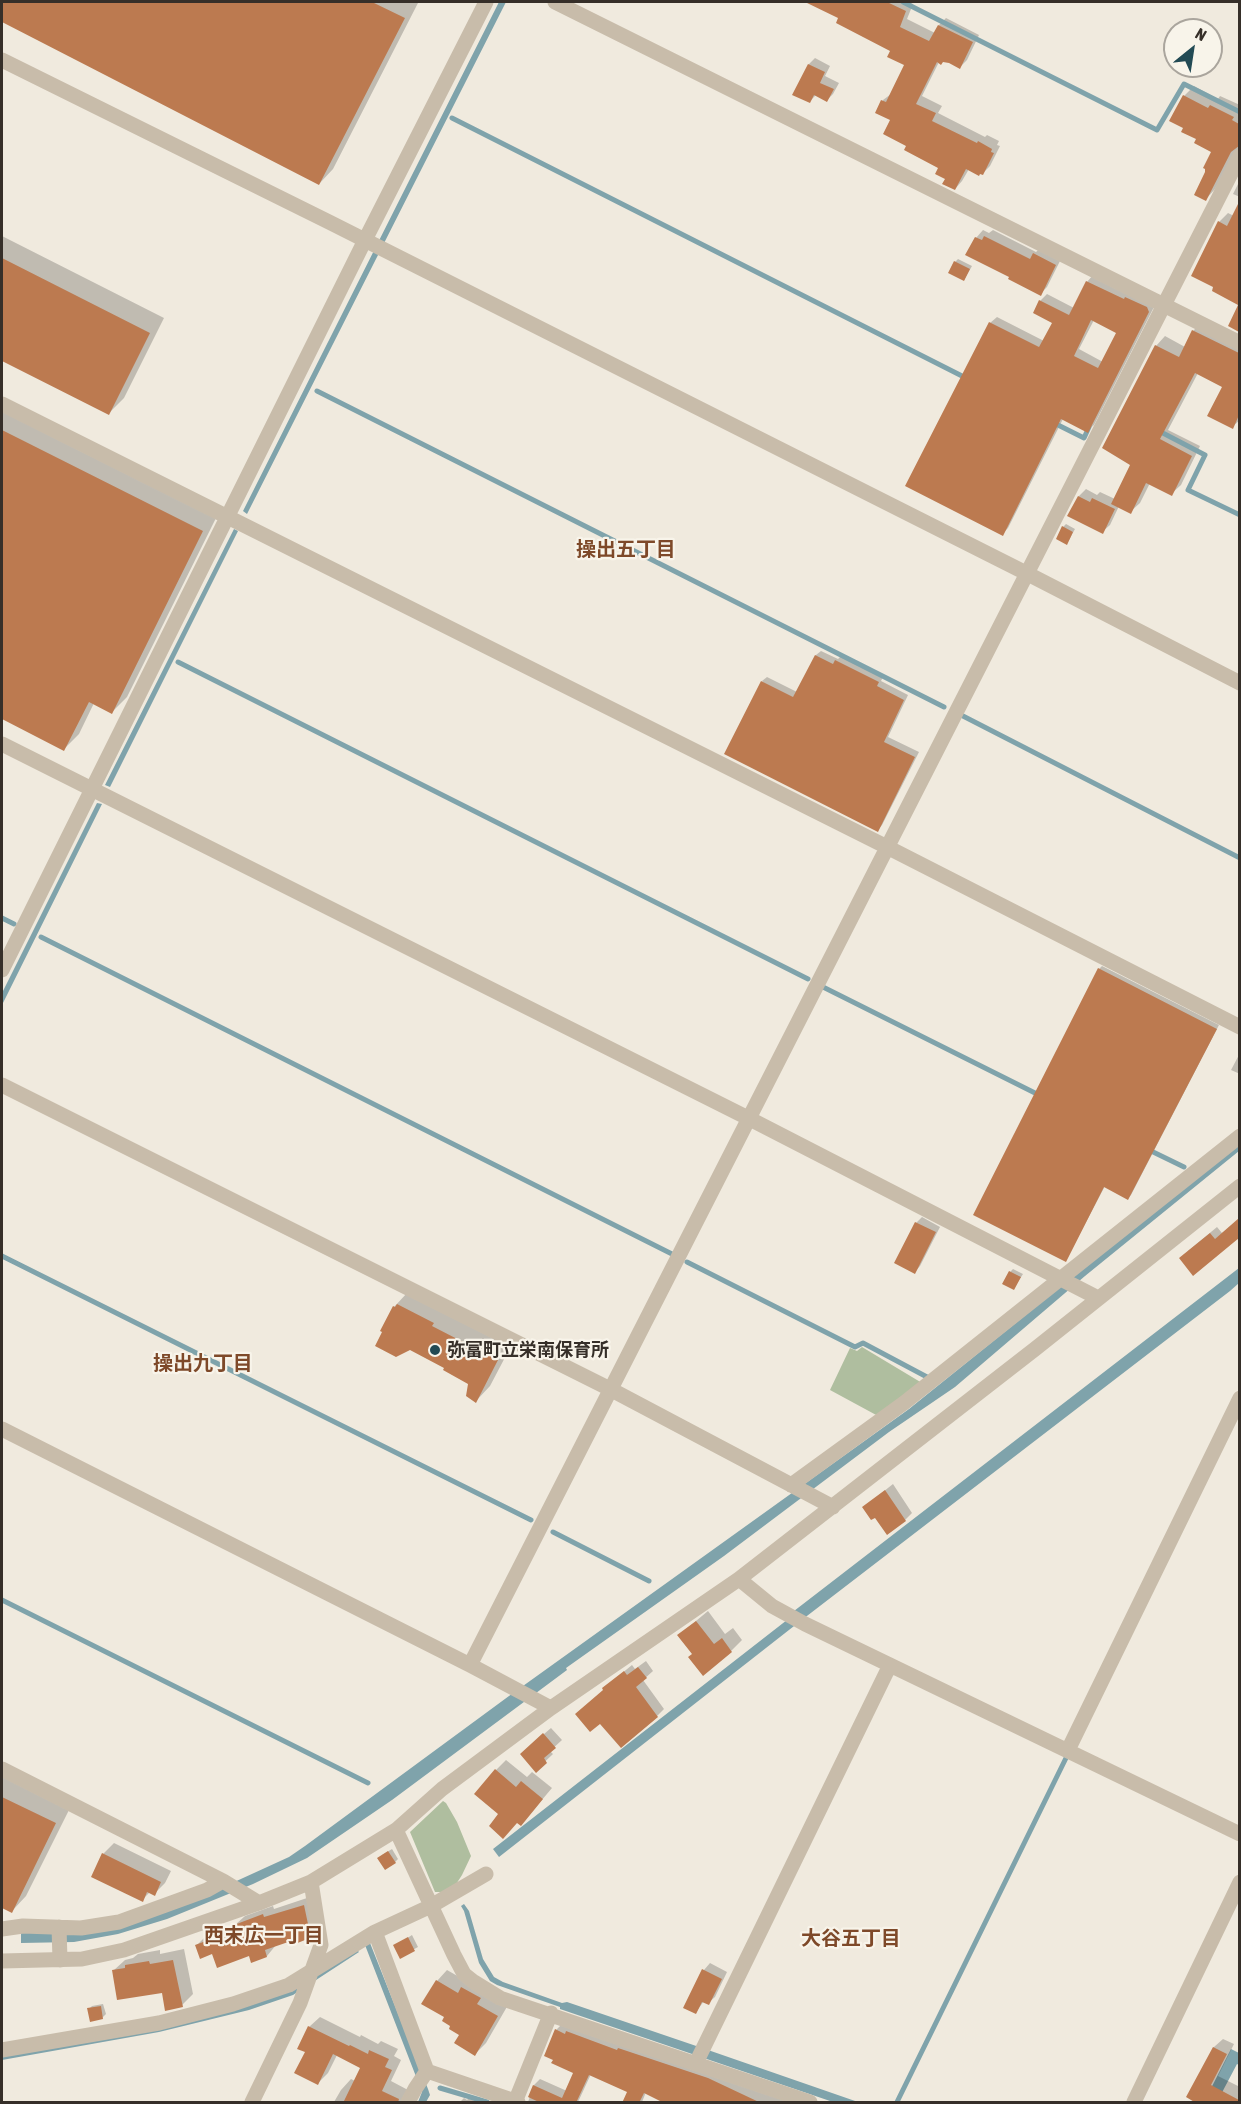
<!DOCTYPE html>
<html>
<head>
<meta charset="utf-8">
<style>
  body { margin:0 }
  #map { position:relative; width:1241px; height:2104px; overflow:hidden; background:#f0eade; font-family:"Asap Condensed",sans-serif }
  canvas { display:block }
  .frame { position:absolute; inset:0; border:3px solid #362f29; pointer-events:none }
  .north { position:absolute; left:1163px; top:18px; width:60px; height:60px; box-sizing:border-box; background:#f8f4ea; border:2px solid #aaa59d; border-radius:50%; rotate:30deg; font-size:16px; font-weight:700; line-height:24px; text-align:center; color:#362f29 }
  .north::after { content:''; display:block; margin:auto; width:21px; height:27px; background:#224a54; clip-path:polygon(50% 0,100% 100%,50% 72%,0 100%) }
</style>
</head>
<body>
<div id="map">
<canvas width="1241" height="2104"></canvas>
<div class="frame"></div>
<div class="north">N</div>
</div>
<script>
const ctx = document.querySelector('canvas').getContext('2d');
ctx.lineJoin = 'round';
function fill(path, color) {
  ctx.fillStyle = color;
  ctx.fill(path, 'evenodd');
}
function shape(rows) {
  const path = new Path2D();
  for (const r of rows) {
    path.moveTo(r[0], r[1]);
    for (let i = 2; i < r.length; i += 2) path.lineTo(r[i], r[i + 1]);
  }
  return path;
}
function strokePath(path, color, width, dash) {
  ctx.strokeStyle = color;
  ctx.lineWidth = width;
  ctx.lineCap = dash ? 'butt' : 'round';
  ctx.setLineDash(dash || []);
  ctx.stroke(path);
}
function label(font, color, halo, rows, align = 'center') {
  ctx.font = font + ' "Asap Condensed","Noto Sans JP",sans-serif';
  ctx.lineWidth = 4.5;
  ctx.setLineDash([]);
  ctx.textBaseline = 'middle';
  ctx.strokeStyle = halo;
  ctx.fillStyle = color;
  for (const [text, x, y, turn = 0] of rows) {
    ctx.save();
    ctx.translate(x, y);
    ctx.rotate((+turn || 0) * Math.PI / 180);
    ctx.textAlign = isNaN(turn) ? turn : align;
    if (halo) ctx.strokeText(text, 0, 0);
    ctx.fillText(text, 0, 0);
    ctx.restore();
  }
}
fill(shape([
  [862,1347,922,1383,878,1416,830,1390,850,1348,857,1351],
  [443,1801,446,1803,457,1822,471,1856,462,1875,451,1892,435,1892,410,1832]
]), '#afbe9f');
fill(shape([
  [499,2,506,2,247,514,243,511],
  [234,529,238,531,110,787,105,785],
  [97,803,102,804,2,1005,2,993],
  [1239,1143,1239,1151,1085,1276,955,1387,889,1432,724,1556,566,1668,567,1670,392,1800,307,1858,253,1884,167,1919,118,1934,74,1942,21,1943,21,1933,71,1933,219,1889,289,1857,305,1846,509,1696,909,1409],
  [1239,1268,1239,1283,1230,1291,803,1619,499,1857,493,1849,787,1620,794,1611],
  [464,1904,469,1911,483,1959,494,1977,503,1982,562,2003,567,2002,708,2050,858,2102,833,2102,560,2009,560,2007,497,1985,490,1981,479,1963,464,1911,461,1906],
  [370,1943,428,2089,430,2095,426,2102,418,2102,422,2092,365,1945],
  [355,1948,359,1952,293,1995,249,2010,159,2032,2,2060,2,2054,230,2010],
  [1231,2049,1239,2053,1239,2065,1237,2064,1217,2102,1204,2102]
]), '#7fa3ab');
fill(shape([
  [2,2,416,2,418,3,333,169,319,184,2,21],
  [809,2,908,2,913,4,907,19,935,33,939,25,946,18,979,35,967,60,960,67,950,62,939,62,922,96,942,106,938,113,985,137,987,135,999,141,997,145,1000,146,990,166,983,173,969,169,962,181,955,189,940,168,908,145,892,120,877,112,883,100,891,94,906,65,892,50,840,17],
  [815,58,830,66,825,76,839,83,833,94,827,100,816,95,809,102,794,94,809,64],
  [1194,86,1218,99,1220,96,1240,105,1240,146,1215,189,1206,199,1207,173,1213,151,1198,139,1184,96],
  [1240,180,1240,197,1233,194],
  [1240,205,1240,305,1214,290,1219,222,1228,213,1234,216],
  [983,230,989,233,993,230,1036,252,1041,247,1062,257,1047,287,1040,294,1011,276,976,238],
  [2,236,164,318,124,398,109,413,2,359],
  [958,259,972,266,964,280,955,262],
  [1093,275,1155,305,1094,425,1087,431,1063,419,1008,528,1002,534,990,323,997,317,1044,341,1054,322,1035,312,1040,301,1047,294,1074,308,1087,282],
  [1094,320,1118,332,1103,362,1079,349],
  [1202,322,1240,340,1240,420,1232,427,1224,387,1198,373,1168,430,1200,446,1181,485,1171,494,1150,483,1140,503,1130,512,1119,506,1110,525,1102,532,1069,515,1079,496,1086,489,1097,495,1100,492,1115,499,1132,465,1156,346,1165,336,1185,347,1193,331],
  [2,408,217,516,127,697,112,712,94,703,79,734,64,749,2,718],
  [1066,524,1075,529,1069,540,1063,527],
  [821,651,838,659,841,656,883,677,881,681,908,695,888,737,919,752,882,825,878,830,762,681,767,677,797,692,816,655],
  [1102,966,1219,1025,1131,1195,1128,1198,1105,1186,1066,1260,1099,969],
  [1240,1053,1240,1074,1231,1070],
  [922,1217,940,1227,920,1266,915,1272,916,1223],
  [1240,1219,1240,1236,1194,1274,1188,1251,1217,1227,1222,1233],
  [1013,1269,1023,1274,1014,1288,1010,1272],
  [408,1292,511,1346,490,1386,476,1401,469,1383,446,1367,394,1307],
  [893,1484,912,1513,905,1520,875,1516,864,1507],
  [708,1611,725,1634,733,1628,742,1640,731,1651,693,1653,679,1635],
  [646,1661,653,1671,643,1680,664,1709,657,1716,604,1688,632,1665,635,1669],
  [551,1728,562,1740,550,1751,553,1754,536,1770,529,1747],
  [506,1760,527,1777,532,1772,552,1788,530,1814,518,1822,500,1814,496,1770],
  [2,1775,70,1808,26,1896,12,1911,2,1906],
  [114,1843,171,1871,165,1883,154,1894,150,1892,142,1900,103,1854],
  [392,1849,398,1859,395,1862,382,1855],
  [313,1896,319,1927,309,1937,294,1938,276,1945,267,1956,213,1953,197,1945,206,1936,235,1925,245,1916,273,1906,274,1909],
  [412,1935,418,1947,400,1957,395,1946],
  [184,1949,193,1994,182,2005,163,1991,113,1971,125,1960,133,1958,138,1954,160,1950,160,1954],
  [710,1963,727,1972,715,1997,708,2003,704,2001,696,2012,685,2007,704,1970],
  [447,1970,508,2005,486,2043,475,2054,446,2016,437,1981],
  [103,2004,106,2014,102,2018,89,2009,92,2006],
  [320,2017,360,2037,361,2035,378,2044,381,2041,398,2049,394,2056,401,2060,391,2081,408,2090,401,2102,334,2102,341,2090,351,2079,355,2081,362,2068,337,2055,328,2073,318,2083,307,2052,309,2027],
  [563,2023,798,2102,668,2102,646,2092,642,2102,623,2102,629,2092,591,2074,578,2102,528,2102,534,2085,540,2079,567,2091,575,2073,556,2030],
  [1223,2039,1234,2044,1218,2076,1240,2087,1238,2102,1188,2096,1214,2047],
  [464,2098,467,2100,469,2098,481,2102,460,2102]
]), '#0003');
strokePath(shape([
  [903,2,1157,130,1184,84,1240,112],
  [452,118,966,378],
  [317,391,944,707],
  [1052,422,1084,438,1089,427],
  [1159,431,1205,455,1188,490,1240,515],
  [178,662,808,979],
  [961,715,1240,858],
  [2,918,14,924],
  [41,937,672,1254],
  [823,987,1039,1095],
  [1147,1149,1184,1167],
  [2,1256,531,1520],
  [687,1262,855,1347,863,1343,927,1377],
  [553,1532,649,1581],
  [2,1600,368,1783],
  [440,2088,487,2102],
  [897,2102,1067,1756]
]), '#7fa3ab', 5);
fill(shape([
  [2,2,372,2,405,18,319,185,2,22],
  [805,2,887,2,906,11,900,27,929,41,938,25,973,42,960,69,949,63,943,62,941,65,937,62,916,104,936,113,932,121,977,143,978,141,992,149,991,152,994,153,983,175,980,174,979,176,966,169,955,190,942,184,945,179,935,174,938,168,904,150,906,146,883,134,890,120,875,113,881,100,886,102,904,65,887,57,890,51,836,23,838,18],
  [808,64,825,72,820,83,834,89,827,102,814,95,810,103,792,95],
  [1183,95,1208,108,1210,105,1234,117,1232,120,1239,124,1239,146,1231,152,1206,201,1194,195,1205,172,1205,169,1203,168,1211,152,1194,143,1196,139,1181,132,1183,128,1169,121],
  [1239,202,1239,332,1228,326,1238,305,1212,291,1213,287,1191,276,1218,221,1227,226],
  [984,236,1030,259,1033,253,1056,265,1041,296,1008,279,1009,277,965,255,975,237,982,240],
  [2,258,150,333,109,415,2,361],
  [954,261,970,269,964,281,948,273],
  [1086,281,1124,299,1125,297,1147,307,1149,312,1088,433,1061,419,1003,536,905,486,989,322,1039,347,1052,323,1033,313,1039,300,1069,315],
  [1091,320,1116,333,1098,368,1074,356],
  [1192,330,1239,353,1239,415,1233,429,1207,416,1222,387,1195,373,1160,439,1192,456,1172,496,1146,483,1131,514,1111,504,1130,465,1102,448,1155,345,1179,357],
  [2,430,203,531,112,714,89,702,64,751,2,719],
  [1078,496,1090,502,1092,498,1115,509,1103,534,1067,516],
  [1062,526,1073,532,1067,545,1056,539],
  [815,655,833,664,835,660,879,682,877,686,904,700,884,742,915,757,878,832,724,754,761,681,793,697],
  [1098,968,1217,1029,1128,1200,1104,1187,1066,1262,973,1215],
  [1239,1218,1239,1238,1193,1276,1179,1258,1210,1233,1215,1239],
  [915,1222,936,1232,915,1274,894,1263],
  [1009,1271,1021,1277,1014,1290,1002,1284],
  [397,1304,434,1323,432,1326,498,1360,476,1403,466,1396,468,1384,443,1370,444,1368,410,1350,396,1357,375,1346,382,1332,380,1331,393,1306,395,1307],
  [885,1490,906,1521,887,1535,875,1518,871,1520,862,1507],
  [696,1621,714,1644,722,1638,732,1652,703,1676,688,1657,692,1654,677,1635],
  [638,1667,647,1678,636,1687,658,1717,621,1748,600,1724,590,1732,575,1714,603,1690,602,1688,624,1671,627,1675],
  [543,1733,556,1748,544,1758,547,1763,536,1773,520,1754],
  [495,1769,516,1787,521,1781,543,1799,521,1826,517,1823,503,1839,489,1826,498,1814,474,1794],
  [2,1797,56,1823,12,1913,2,1908],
  [388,1851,396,1863,385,1870,377,1858],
  [102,1853,161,1882,155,1896,147,1892,143,1902,91,1877],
  [304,1905,308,1924,305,1925,310,1938,295,1944,294,1940,265,1950,267,1957,251,1963,249,1956,217,1968,212,1954,200,1959,195,1945,236,1930,234,1925,263,1914,264,1917],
  [408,1937,415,1951,400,1959,393,1945],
  [173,1960,183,2007,165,2011,162,1993,117,2000,112,1970,125,1968,125,1965,149,1961,150,1964],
  [702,1969,722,1979,709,2005,702,2002,696,2014,683,2008],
  [436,1980,458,1993,461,1987,481,1998,477,2004,498,2016,475,2056,454,2043,459,2035,449,2029,450,2026,442,2021,444,2017,421,2004],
  [101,2006,103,2019,90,2022,87,2008],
  [308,2026,349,2046,350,2045,368,2054,369,2050,389,2059,385,2067,392,2070,382,2091,399,2099,398,2103,343,2103,360,2068,333,2054,318,2085,294,2073,305,2052,297,2049],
  [555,2029,565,2034,566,2031,617,2050,618,2048,708,2078,761,2103,664,2103,644,2093,639,2103,622,2103,627,2092,589,2075,576,2103,541,2103,528,2097,533,2085,562,2098,573,2073,551,2063,553,2060,544,2056],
  [1213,2047,1227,2054,1211,2085,1239,2100,1239,2103,1196,2103,1186,2097]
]), '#bc7a50');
strokePath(shape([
  [555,2,1240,343],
  [2,60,329,222,1026,573,1240,683],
  [2,404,887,847,1240,1027],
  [2,744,748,1118,1098,1298],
  [2,970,365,240,486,2],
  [2,1085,610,1389,833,1507],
  [2,1429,470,1665,551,1708],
  [791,1485,904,1403,1240,1136],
  [739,1579,772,1606,805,1624,1240,1834],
  [470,1665,1240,156],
  [1068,1750,1240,1398],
  [2,1769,223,1881,259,1903],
  [396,1830,454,1955,464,1974,474,1982,500,1998,810,2102],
  [59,1927,60,1960],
  [2,1929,23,1926,81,1928,119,1922,207,1890,223,1881],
  [375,1932,427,2071],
  [2,1961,82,1959,124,1950,259,1903,311,1882,396,1830,442,1789,551,1708,739,1579,1035,1349,1240,1186],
  [2,2050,159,2023,233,2004,289,1985,375,1932,431,1906,486,1874],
  [696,2063,890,1665],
  [427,2071,518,2102],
  [252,2102,300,2003,321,1945,311,1882],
  [408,2102,415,2089,427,2071],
  [515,2102,551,2013],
  [1134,2102,1240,1882]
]), '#c8bcaa', 15);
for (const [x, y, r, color] of [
  [435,1350,6,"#224a54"]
]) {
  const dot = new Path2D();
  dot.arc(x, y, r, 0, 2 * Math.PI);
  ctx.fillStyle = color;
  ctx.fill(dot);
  strokePath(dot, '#f8f4ea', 2);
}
label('bold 18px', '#362f29', '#f8f4ea', [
  ["弥富町立栄南保育所",447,1350]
], 'left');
label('bold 20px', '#7e4929', '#f8f4ea', [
  ["操出五丁目",626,550],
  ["操出九丁目",203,1364],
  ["西末広一丁目",264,1936],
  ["大谷五丁目",851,1939]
]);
</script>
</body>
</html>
